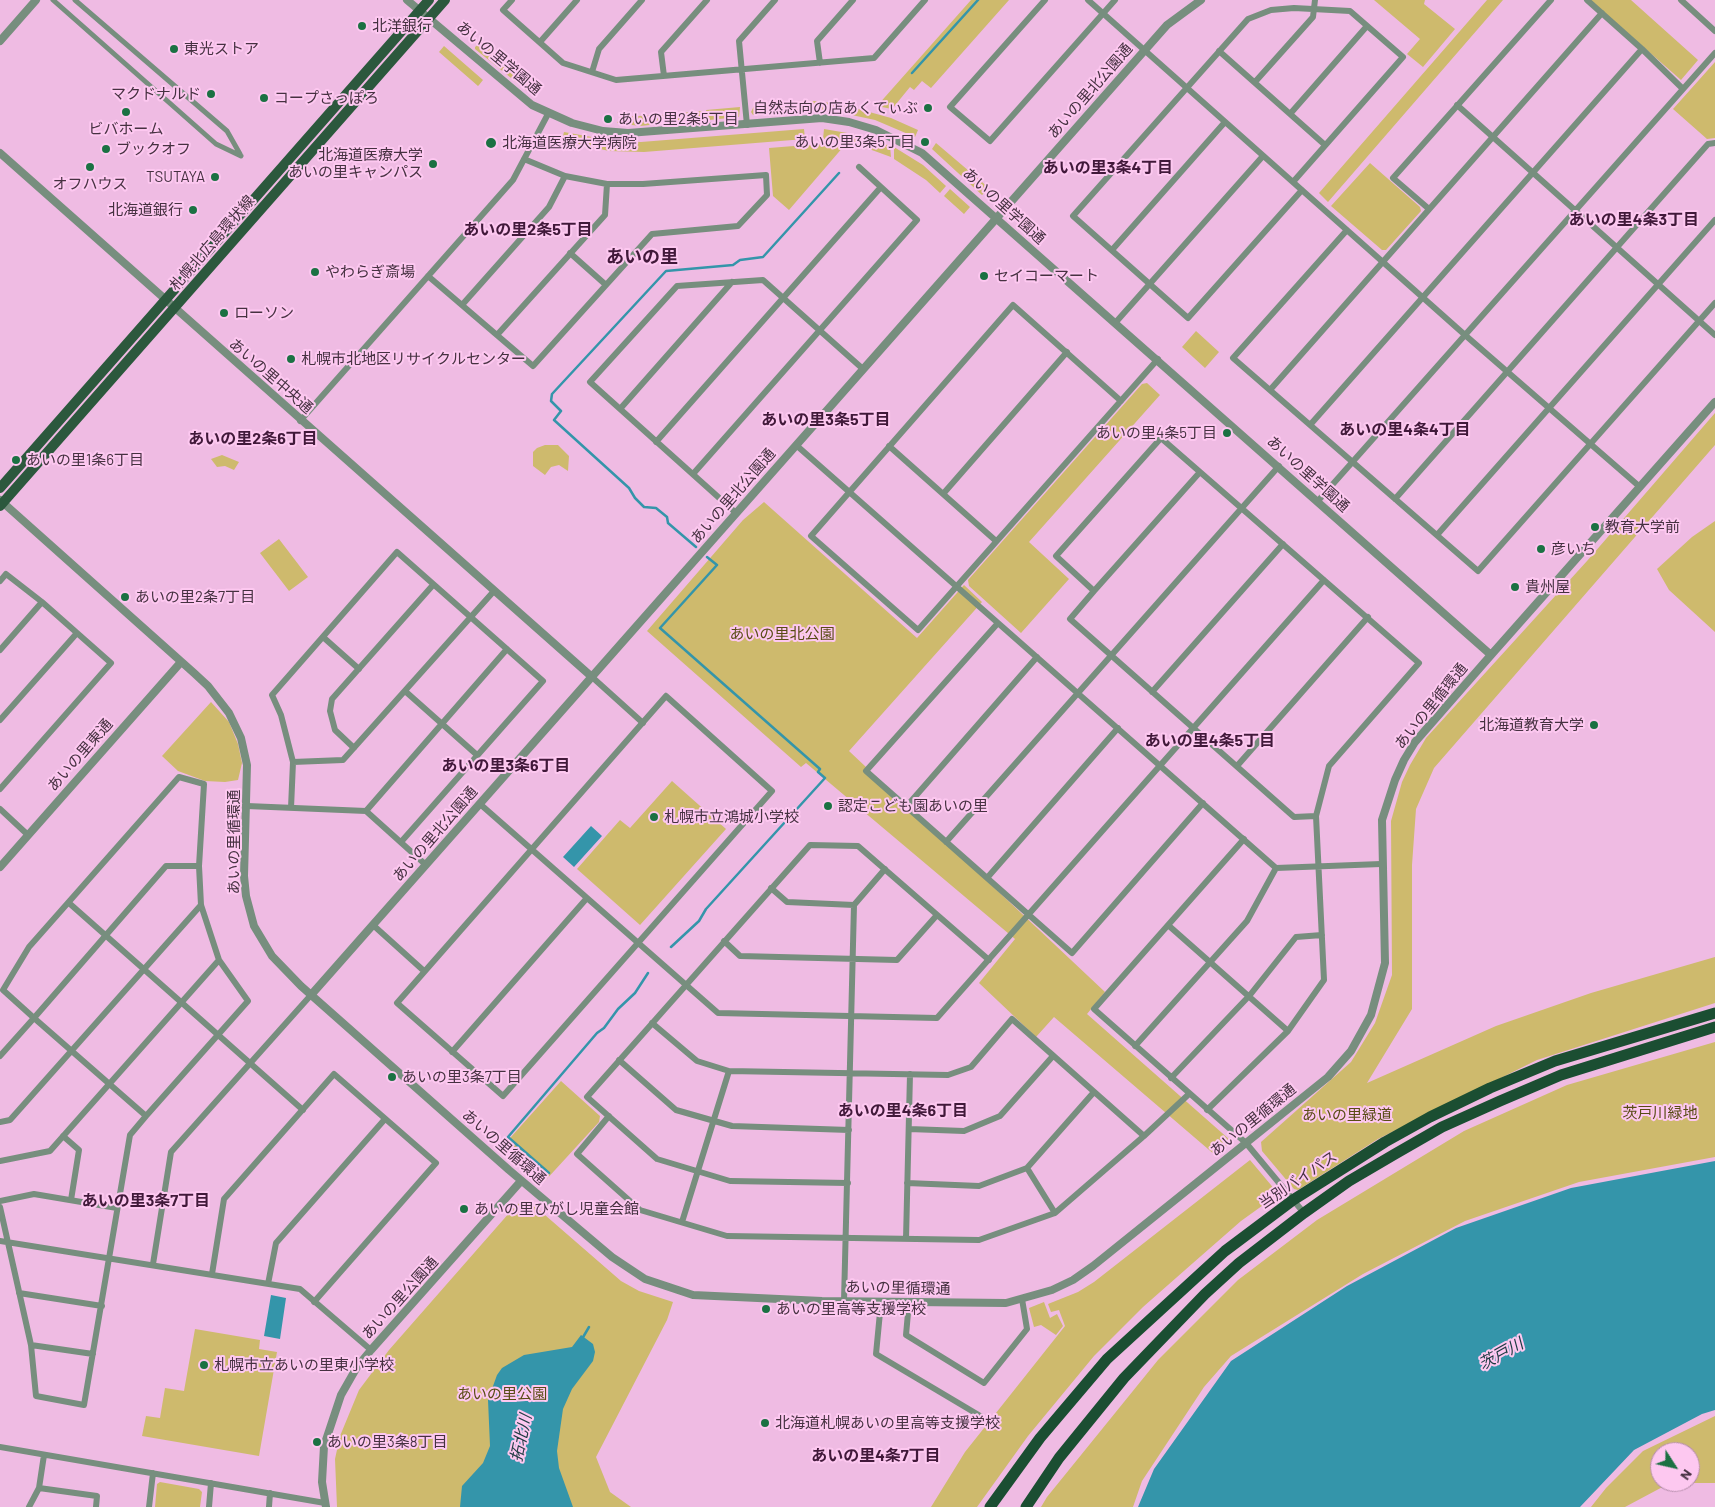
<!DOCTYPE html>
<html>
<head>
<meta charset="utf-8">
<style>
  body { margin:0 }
  #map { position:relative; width:1715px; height:1507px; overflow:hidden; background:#efbbe3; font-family:Barlow,sans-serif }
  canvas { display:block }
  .north { position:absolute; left:1650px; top:1442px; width:50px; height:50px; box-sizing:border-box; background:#fdc8f0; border:1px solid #b48caa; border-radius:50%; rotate:125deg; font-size:14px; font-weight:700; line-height:20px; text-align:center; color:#463141 }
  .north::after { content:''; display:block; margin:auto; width:18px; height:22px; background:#1b7143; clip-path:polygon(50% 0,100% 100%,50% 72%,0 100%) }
</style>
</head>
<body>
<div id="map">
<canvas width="1715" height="1507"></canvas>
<div class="north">N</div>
</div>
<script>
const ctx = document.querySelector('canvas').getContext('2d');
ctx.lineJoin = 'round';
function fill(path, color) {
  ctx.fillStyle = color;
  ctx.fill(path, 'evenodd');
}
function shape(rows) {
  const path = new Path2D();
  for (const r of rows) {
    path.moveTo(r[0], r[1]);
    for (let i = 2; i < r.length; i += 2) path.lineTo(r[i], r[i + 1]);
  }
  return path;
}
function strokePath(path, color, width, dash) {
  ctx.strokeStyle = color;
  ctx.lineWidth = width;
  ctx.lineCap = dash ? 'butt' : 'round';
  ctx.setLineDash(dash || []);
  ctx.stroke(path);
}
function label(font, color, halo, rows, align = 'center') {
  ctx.font = font + ' Barlow,"Noto Sans JP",sans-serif';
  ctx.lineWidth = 4;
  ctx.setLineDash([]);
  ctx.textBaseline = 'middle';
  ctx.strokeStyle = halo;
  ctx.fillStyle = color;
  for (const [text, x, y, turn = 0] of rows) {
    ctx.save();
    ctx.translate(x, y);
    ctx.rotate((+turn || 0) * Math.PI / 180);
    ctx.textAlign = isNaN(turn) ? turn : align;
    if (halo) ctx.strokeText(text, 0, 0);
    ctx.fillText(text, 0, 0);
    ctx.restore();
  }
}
fill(shape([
  [971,0,1009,0,931,88,922,81,914,90,910,87,892,109,877,106],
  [1374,0,1425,0,1424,4,1455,29,1423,67,1407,54,1420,39],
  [1487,0,1503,0,1328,202,1319,193],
  [1590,0,1631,0,1698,60,1681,80],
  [481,42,535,88,531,94,475,49,475,47],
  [444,46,483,80,479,85,478,86,439,52],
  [1715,62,1715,138,1707,139,1673,109],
  [813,101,842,104,844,113,813,111,753,115,751,112,755,104],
  [844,105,891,118,918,130,915,137,875,120,847,114],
  [740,107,739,117,709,120,706,110],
  [702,111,704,120,664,123,661,115],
  [657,115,660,124,640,126,617,123,620,117],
  [804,129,805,139,644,152,609,151,562,140,564,132,614,141,641,142],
  [824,129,859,135,890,146,891,157,858,145,823,139],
  [936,143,989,188,982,195,932,149],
  [819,144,844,146,789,210,773,196,769,148],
  [894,147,923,165,946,186,940,193,926,180,894,159],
  [1370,163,1420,207,1421,211,1386,250,1382,250,1331,206],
  [950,189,970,207,964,214,944,196],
  [1196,331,1219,352,1205,368,1182,347],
  [1147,383,1160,395,1029,542,1069,579,1021,633,969,586,968,580,1142,384],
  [1715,413,1715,445,1434,768,1416,809,1412,865,1412,1009,1367,1083,1496,1026,1591,993,1715,957,1715,1003,1537,1060,1378,1139,1298,1190,1294,1189,1262,1151,1261,1142,1351,1062,1375,1023,1392,975,1391,821,1402,782,1410,765,1426,738,1587,561],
  [545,445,558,445,569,456,568,471,559,465,551,467,545,475,533,466,533,452,537,448],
  [222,455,239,462,234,470,225,466,217,467,211,459],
  [764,502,917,638,964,585,982,602,849,751,1105,992,1087,1014,1230,1140,1229,1144,1215,1155,1054,1017,1036,1037,979,983,1015,939,806,763,801,767,647,631,743,520],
  [1715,521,1715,632,1669,590,1657,569,1692,537],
  [279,539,308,577,289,591,260,553],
  [211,702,229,722,238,744,242,763,238,780,225,782,205,781,178,771,162,756],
  [672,781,726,829,640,925,577,869,620,820,630,828],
  [1715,1042,1715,1157,1579,1182,1465,1221,1363,1274,1231,1356,1204,1387,1142,1481,1133,1507,1041,1507,1047,1497,1158,1360,1238,1280,1317,1220,1464,1131,1567,1085],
  [561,1081,600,1116,599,1122,544,1182,503,1146],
  [1250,1160,1276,1191,1273,1198,1241,1221,1193,1263,1143,1307,1094,1356,1028,1436,977,1507,931,1507,965,1452,1065,1326,1059,1310,1051,1312,1048,1304,1078,1292,1094,1282],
  [530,1202,621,1281,639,1291,673,1302,667,1320,596,1457,610,1492,631,1507,337,1507,335,1459,340,1436,359,1390,389,1350,517,1204],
  [1044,1302,1050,1318,1057,1314,1063,1326,1056,1335,1041,1325,1034,1327,1029,1308],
  [195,1329,260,1340,259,1349,277,1352,259,1456,142,1436,146,1416,160,1418,165,1388,184,1391],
  [1715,1416,1715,1483,1670,1483,1625,1507,1591,1507,1606,1488,1643,1451],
  [1660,1452,1690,1452,1690,1482,1660,1482],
  [160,1482,199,1489,202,1492,200,1507,155,1507,157,1484]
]), '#ceba6d');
fill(shape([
  [591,826,602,836,574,867,563,857],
  [1715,1161,1715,1410,1702,1414,1634,1450,1580,1507,1138,1507,1154,1469,1231,1361,1347,1286,1456,1228,1571,1188],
  [271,1295,286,1298,280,1339,264,1336],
  [581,1335,593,1344,595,1352,593,1361,572,1389,563,1409,557,1451,559,1468,573,1507,460,1507,462,1486,483,1463,490,1446,488,1400,497,1375,502,1368,524,1355,572,1347]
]), '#3495aa');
strokePath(shape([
  [912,73,978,0],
  [696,547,668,523,667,517,656,508,644,507,635,498,629,488,554,420,561,411,551,401,552,394,666,271,733,265,740,260,763,257,839,173],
  [671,947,699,921,706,909,825,778,818,772,820,769,660,628,717,565,707,557],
  [549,1173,508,1137,597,1033,604,1028,618,1009,635,993,648,973],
  [582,1339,589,1327]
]), '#3495aa', 2.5);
strokePath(shape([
  [53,0,216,144,241,156],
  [75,0,227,131,240,154]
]), '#778e7e', 5);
strokePath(shape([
  [512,0,503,10,563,63,616,80,874,58,925,0],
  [1045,0,950,107,990,141,1115,0],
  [1088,0,1465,335,1640,487],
  [1587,0,1642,49,1683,89],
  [1681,0,1715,31],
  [540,42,577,0],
  [1219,51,1325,145],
  [820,63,817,41,853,0],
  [592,72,599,49,642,0],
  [664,76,661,52,707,0],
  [1255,82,1313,17,1315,0],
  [1457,105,1715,335],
  [1290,114,1367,26],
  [747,125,739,41,775,0],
  [1293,182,1403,57,1350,11,1294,8,1271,10,1248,19,1073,216,1188,318,1302,190],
  [1429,209,1393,178,1551,0],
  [1347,230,1233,358,1478,571,1715,303],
  [1112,250,1225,122],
  [570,253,606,285],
  [428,276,533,366,652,234,738,226,767,195,766,175,643,184,607,184,565,176,524,159],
  [462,305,549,207,565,176],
  [1116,322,1263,156],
  [497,335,605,215,607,184],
  [1270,390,1602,13],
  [1121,401,1013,305,811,536,918,630,1158,359],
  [620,409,732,282],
  [300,421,513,180,548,114],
  [1310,425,1642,49],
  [656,442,881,187],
  [796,445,1276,868,1381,864],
  [889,446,996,541],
  [693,474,917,220,859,167],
  [943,494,1067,352],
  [1395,499,1708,144,1715,143],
  [1317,502,1715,53],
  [736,513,590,382,677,286,763,280,863,369],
  [1437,535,1715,220],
  [0,581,6,574,42,602,111,663,0,789],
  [1094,591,1200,472],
  [998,623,866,771,1072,953,1203,803],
  [323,637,359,669],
  [0,650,42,602],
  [592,677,643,723],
  [405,691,477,755],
  [1152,692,1283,544],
  [666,696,772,791,503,1096,397,1003,666,696],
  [0,720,77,633],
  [354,748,335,730,330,711,332,699,433,585],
  [293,762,343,760,494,591],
  [1237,766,1368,617],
  [480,804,718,1013,937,1018,1324,580],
  [247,806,366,811,507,649],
  [906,807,1037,657],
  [291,808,293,762,281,715,272,695,397,552,543,681,401,842],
  [0,809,28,835],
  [366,811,426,865],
  [1244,839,1094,1009,1246,1143,1304,1213],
  [946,842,1279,466],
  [987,878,1118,728],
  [771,888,787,902,854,905],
  [69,903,303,1110],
  [373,925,424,971],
  [1168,925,1288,1031],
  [724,941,740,956,897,960,937,915],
  [652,1023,697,1061,729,1071,948,1075,971,1067,1012,1019,1144,1136],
  [1135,1046,1247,921,1276,868],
  [452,1052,587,898],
  [0,1056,34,1018,146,1116,130,1135,84,1405,36,1396,31,1345,0,1207],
  [619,1060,676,1110,732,1126,849,1130],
  [1171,1078,1250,995,1296,937,1322,935],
  [1207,1110,1288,1031,1324,980,1316,816,1329,766,1419,663,1161,438,1056,556,1094,591,1070,619,1294,817,1316,816],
  [146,1116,248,1001,219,960,201,905,199,866,204,784,179,777,29,947,3,990,34,1018,166,866,199,866],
  [609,1116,577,1154,640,1210,727,1236,979,1240,1055,1213,1144,1136,1189,1094],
  [0,1122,10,1120,201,905],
  [909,1129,964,1131,1000,1116,1053,1056],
  [63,1136,79,1150,71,1200],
  [0,1161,50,1151,219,960],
  [1027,1168,1055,1213],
  [848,1183,730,1181,657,1159,587,1097,810,845,858,846,989,960],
  [907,1183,979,1186,1027,1168,1094,1092],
  [0,1201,34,1194,117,1208],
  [682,1222,729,1071],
  [906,1239,910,1074],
  [0,1241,300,1289,371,1350],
  [153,1264,171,1152,311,995],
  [212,1274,224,1199,334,1074,436,1163,314,1302],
  [268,1284,276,1243,385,1119],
  [19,1293,102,1306],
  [844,1301,854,905,885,869],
  [881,1302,876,1354,982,1417],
  [909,1302,906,1335,984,1383,1027,1329,1022,1299],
  [31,1345,93,1354],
  [0,1447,325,1503],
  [39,1488,97,1496,96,1507],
  [29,1507,39,1488,44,1455],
  [149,1507,153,1473],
  [209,1507,211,1483],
  [269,1507,270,1493]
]), '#778e7e', 6);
strokePath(shape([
  [407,0,532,105,572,123,603,131,628,133,822,118,849,122,876,130,922,153,1491,655],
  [0,41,36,0],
  [0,153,592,677],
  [0,500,194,673,208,686,229,713,241,738,247,765,244,876,246,896,254,926,272,956,301,986,509,1170,612,1257,645,1279,693,1295,822,1301,1006,1303,1052,1290,1073,1280,1093,1266,1328,1077,1351,1051,1371,1015,1385,963,1382,820,1395,780,1404,760,1415,742,1491,655,1715,402],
  [0,867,181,662],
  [311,995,1167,25,1201,0],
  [326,1507,322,1482,324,1446,341,1395,357,1367,371,1350,521,1181]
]), '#778e7e', 8);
strokePath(shape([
  [0,488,429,0],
  [0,506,445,0]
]), '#2c583d', 10);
strokePath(shape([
  [990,1507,1040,1438,1107,1359,1225,1251,1293,1200,1385,1142,1430,1117,1490,1088,1555,1061,1715,1013],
  [1026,1507,1059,1458,1124,1378,1205,1294,1239,1263,1304,1213,1349,1181,1395,1154,1442,1127,1500,1101,1561,1075,1715,1027]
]), '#1b4e32', 11);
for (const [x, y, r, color] of [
  [362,26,5,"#1b7143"],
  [174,49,5,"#1b7143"],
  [211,94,5,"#1b7143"],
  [264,98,5,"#1b7143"],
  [928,108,5,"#1b7143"],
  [126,112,5,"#1b7143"],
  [608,119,5,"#1b7143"],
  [925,142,5,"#1b7143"],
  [491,143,6,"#1b7143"],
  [106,149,5,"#1b7143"],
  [433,164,5,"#1b7143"],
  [90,167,5,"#1b7143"],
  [215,177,5,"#1b7143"],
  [193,210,5,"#1b7143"],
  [315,272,5,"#1b7143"],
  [984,276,5,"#1b7143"],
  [224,313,5,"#1b7143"],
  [291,359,5,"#1b7143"],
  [1227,433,5,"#1b7143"],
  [16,460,5,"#1b7143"],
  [1595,527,5,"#1b7143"],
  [1541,549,5,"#1b7143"],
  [1515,587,5,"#1b7143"],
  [125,597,5,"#1b7143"],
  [1594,725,5,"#1b7143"],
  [828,806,5,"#1b7143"],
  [654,817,5,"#1b7143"],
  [392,1077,5,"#1b7143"],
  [464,1209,5,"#1b7143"],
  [766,1309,5,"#1b7143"],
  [204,1365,5,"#1b7143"],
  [765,1423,5,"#1b7143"],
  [317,1442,5,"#1b7143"]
]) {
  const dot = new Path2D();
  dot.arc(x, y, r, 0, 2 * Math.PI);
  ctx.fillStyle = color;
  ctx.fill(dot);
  strokePath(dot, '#fdc8f0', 2);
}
label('15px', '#463141', '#fdc8f0', [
  ["北洋銀行",372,26],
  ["東光ストア",184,49],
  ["マクドナルド",201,94,"right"],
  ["コープさっぽろ",274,98],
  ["自然志向の店あくてぃぶ",918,108,"right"],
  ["あいの里2条5丁目",618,119],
  ["ビバホーム",126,129,"center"],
  ["あいの里3条5丁目",915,142,"right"],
  ["北海道医療大学病院",502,143],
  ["ブックオフ",116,149],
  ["北海道医療大学",423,155,"right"],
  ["あいの里キャンパス",423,172,"right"],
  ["TSUTAYA",205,177,"right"],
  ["オフハウス",90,184,"center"],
  ["北海道銀行",183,210,"right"],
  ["やわらぎ斎場",325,272],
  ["セイコーマート",994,276],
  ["ローソン",234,313],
  ["札幌市北地区リサイクルセンター",301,359],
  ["あいの里4条5丁目",1217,433,"right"],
  ["あいの里1条6丁目",26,460],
  ["教育大学前",1605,527],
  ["彦いち",1551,549],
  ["貴州屋",1525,587],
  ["あいの里2条7丁目",135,597],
  ["北海道教育大学",1584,725,"right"],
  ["認定こども園あいの里",838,806],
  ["札幌市立鴻城小学校",664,817],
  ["あいの里3条7丁目",402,1077],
  ["あいの里ひがし児童会館",474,1209],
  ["あいの里高等支援学校",776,1309],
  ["札幌市立あいの里東小学校",214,1365],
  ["北海道札幌あいの里高等支援学校",775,1423],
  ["あいの里3条8丁目",327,1442]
], 'left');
label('15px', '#463141', '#fdc8f0', [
  ["あいの里学園通",499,58,40],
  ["あいの里北公園通",1090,91,-49],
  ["あいの里学園通",1004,206,42],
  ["札幌北広島環状線",212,243,-49],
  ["あいの里中央通",271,376,41],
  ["あいの里学園通",1308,474,42],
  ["あいの里北公園通",733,496,-49],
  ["あいの里循環通",1431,706,-51],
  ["あいの里東通",80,755,-49],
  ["あいの里北公園通",435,834,-49],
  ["あいの里循環通",234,842,-90],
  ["あいの里循環通",1253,1120,-39],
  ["あいの里循環通",504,1147,41],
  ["当別バイパス",1298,1180,-34],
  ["あいの里循環通",898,1288,1],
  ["あいの里公園通",400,1298,-48]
]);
label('15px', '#594c15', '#fdc8f0', [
  ["あいの里北公園",782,634],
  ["茨戸川緑地",1660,1113],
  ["あいの里緑道",1347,1115],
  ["あいの里公園",502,1394]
]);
label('bold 16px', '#41193a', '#fdc8f0', [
  ["あいの里3条4丁目",1108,168],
  ["あいの里4条3丁目",1634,220],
  ["あいの里2条5丁目",528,230],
  ["あいの里3条5丁目",826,420],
  ["あいの里4条4丁目",1405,430],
  ["あいの里2条6丁目",253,439],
  ["あいの里4条5丁目",1210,741],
  ["あいの里3条6丁目",506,766],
  ["あいの里4条6丁目",903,1111],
  ["あいの里3条7丁目",146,1201],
  ["あいの里4条7丁目",876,1456]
]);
label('italic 16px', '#1d3a41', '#fdc8f0', [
  ["茨戸川",1501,1354,-29],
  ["拓北川",521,1438,-78]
]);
label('bold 18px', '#41193a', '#fdc8f0', [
  ["あいの里",642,257]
]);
</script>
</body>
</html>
